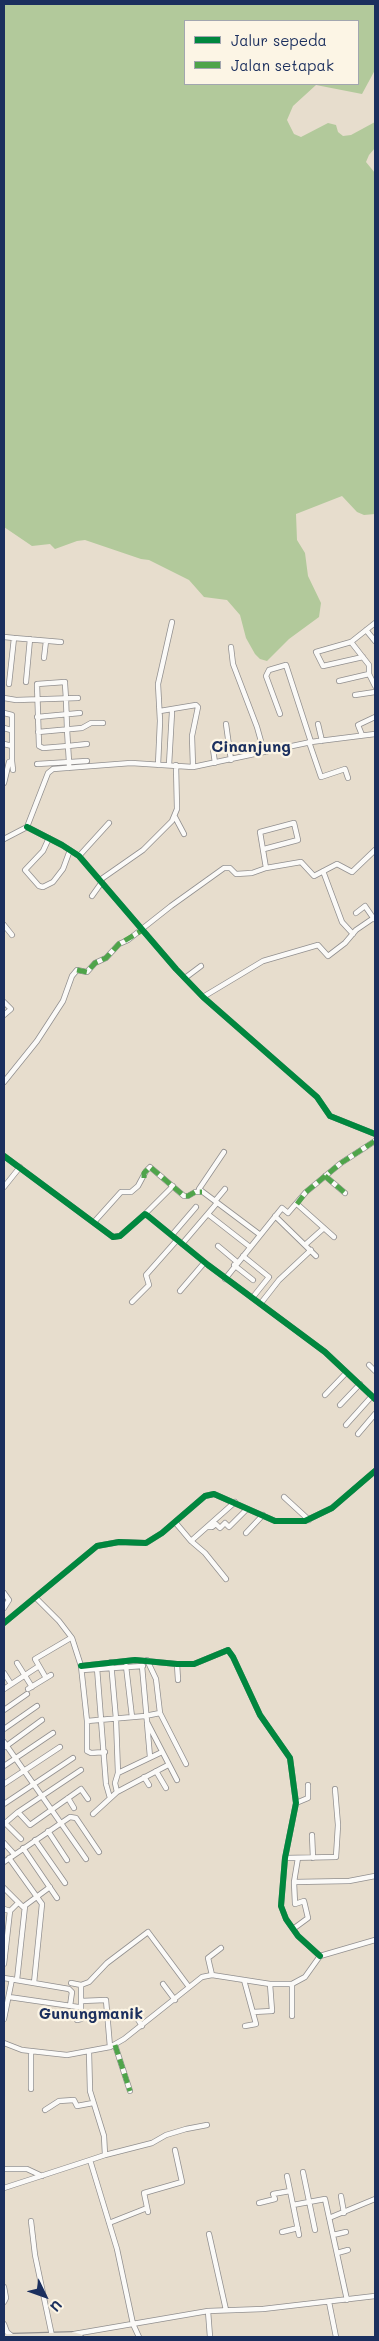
<!DOCTYPE html>
<html>
<head>
<meta charset="utf-8">
<style>
  body { margin:0 }
  #map { position:relative; width:379px; height:2341px; overflow:hidden; background:#e7ddcd; font-family:Mali,sans-serif }
  canvas { display:block }
  .frame { position:absolute; inset:0; border:5px solid #1b2f5e; pointer-events:none }
  .legend { position:absolute; left:184px; top:20px; width:175px; height:65px; box-sizing:border-box; background:#fcf5e5; border:1px solid #a2a6af; margin:0; padding:6px 9px; list-style:none; font-size:15px; color:#1b2f5e }
  .legend li { display:flex; align-items:center; gap:10px; height:25px }
  .legend b { width:25px; border:1px solid #a2a6af }
  .north { position:absolute; left:20px; top:2271px; width:50px; height:50px; -webkit-text-stroke:4px #fcf5e5; paint-order:stroke; rotate:132deg; font-size:14px; font-weight:700; line-height:20px; text-align:center; color:#1b2f5e }
  .north::after { content:''; display:block; margin:auto; width:18px; height:22px; background:#1b2f5e; clip-path:polygon(50% 0,100% 100%,50% 72%,0 100%) }
</style>
</head>
<body>
<div id="map">
<canvas width="379" height="2341"></canvas>
<div class="frame"></div>
<ul class="legend">
<li><b style="height:6px;background:#00873e"></b>Jalur sepeda</li>
<li><b style="height:6px;background:#4fa44a"></b>Jalan setapak</li>
</ul>
<div class="north">U</div>
</div>
<script>
const ctx = document.querySelector('canvas').getContext('2d');
ctx.lineJoin = 'round';
function fill(path, color) {
  ctx.fillStyle = color;
  ctx.fill(path, 'evenodd');
}
function shape(rows) {
  const path = new Path2D();
  for (const r of rows) {
    path.moveTo(r[0], r[1]);
    for (let i = 2; i < r.length; i += 2) path.lineTo(r[i], r[i + 1]);
  }
  return path;
}
function strokePath(path, color, width, dash) {
  ctx.strokeStyle = color;
  ctx.lineWidth = width;
  ctx.lineCap = dash ? 'butt' : 'round';
  ctx.setLineDash(dash || []);
  ctx.stroke(path);
}
function label(font, color, halo, rows, align = 'center') {
  ctx.font = font + ' Mali,sans-serif';
  ctx.lineWidth = 4.5;
  ctx.setLineDash([]);
  ctx.textBaseline = 'middle';
  ctx.strokeStyle = halo;
  ctx.fillStyle = color;
  for (const [text, x, y, turn = 0] of rows) {
    ctx.save();
    ctx.translate(x, y);
    ctx.rotate((+turn || 0) * Math.PI / 180);
    ctx.textAlign = isNaN(turn) ? turn : align;
    if (halo) ctx.strokeText(text, 0, 0);
    ctx.fillText(text, 0, 0);
    ctx.restore();
  }
}
fill(shape([
  [4,4,375,4,375,70,362,94,316,85,293,106,287,120,294,134,301,137,328,123,336,125,338,132,343,136,351,135,375,122,375,148,369,155,366,162,375,173,375,514,364,515,357,512,342,496,296,514,297,540,305,553,308,576,321,603,319,617,289,639,267,661,260,659,255,654,246,638,240,615,227,600,204,597,189,580,149,560,141,559,85,540,77,541,55,549,50,544,32,546,4,527],
  [185,21,358,21,358,84,185,84]
]), '#b2c99b');
const minor = shape([
  [366,630,375,641],
  [4,637,14,638,9,684],
  [14,638,61,642],
  [351,642,369,665,369,674,375,686],
  [231,647,233,664,257,727,264,752],
  [363,657,323,666,316,652,351,642,375,623],
  [44,658,46,641],
  [339,681,369,674],
  [26,682,30,639],
  [355,695,375,692],
  [4,698,16,700,78,698],
  [160,711,196,705,198,707,192,736,193,767],
  [4,713,12,715,12,761,9,762,4,783],
  [280,714,266,676,269,670,286,665,311,742],
  [37,717,80,713],
  [226,724,231,760],
  [318,724,322,741],
  [4,728,11,730],
  [38,732,82,728,91,723,103,723],
  [362,735,358,725,375,717],
  [309,742,321,777,345,769,348,778],
  [4,744,12,746],
  [213,749,215,763],
  [12,761,13,770],
  [37,764,87,761],
  [158,765,160,721,158,684,172,622],
  [169,765,172,712],
  [69,768,69,762,68,746,67,729,66,699,65,684,65,682,37,684,39,746,43,748,68,746,87,744],
  [175,817,184,834],
  [27,827,62,845,79,856,176,969,203,997,317,1097,330,1116,375,1134],
  [27,827,48,773,53,769,131,763,193,767,311,742,375,734],
  [49,838,43,851,25,870,39,886,43,887,53,882,63,869,70,850],
  [4,839,27,827],
  [264,849,298,840,294,823,260,832,266,868,301,862,314,876,337,864,352,872,375,850],
  [79,856,109,823],
  [323,871,342,922,353,934],
  [100,880,143,850,172,821,177,809,176,765],
  [92,896,102,882],
  [356,913,365,906,374,919],
  [4,925,12,935],
  [185,978,201,966],
  [203,997,263,961,318,945,328,956,345,943,356,930,375,917],
  [4,1002,11,1009,4,1015],
  [4,1082,37,1041,63,1001,72,976,77,970,87,972,95,963,106,958,119,944,128,940,171,906,224,868,230,868,236,874,252,873,266,868],
  [224,1152,199,1189,259,1234],
  [4,1156,113,1237,120,1236,145,1214,148,1216,208,1265,325,1352,375,1399],
  [325,1176,345,1193],
  [4,1187,20,1167],
  [215,1201,225,1189],
  [297,1204,334,1237],
  [145,1214,173,1186],
  [209,1215,250,1247],
  [275,1216,316,1256],
  [95,1221,121,1192,131,1192,138,1186,146,1171,150,1167,184,1196,188,1196,195,1192,202,1192],
  [172,1235,196,1207],
  [182,1244,217,1203],
  [306,1244,324,1228],
  [218,1246,237,1262],
  [243,1256,269,1277,253,1297],
  [234,1265,253,1280],
  [225,1279,282,1208,288,1213,306,1192,341,1163,375,1141],
  [180,1291,204,1263],
  [132,1302,149,1285,146,1275,177,1240],
  [261,1303,279,1280,311,1250],
  [369,1365,375,1371],
  [325,1395,346,1373],
  [340,1405,360,1384],
  [346,1425,372,1396],
  [358,1434,375,1414],
  [284,1497,309,1520],
  [175,1522,191,1541,235,1502],
  [207,1527,212,1527,216,1524,220,1528,225,1523,229,1527,247,1509],
  [246,1533,263,1515],
  [191,1541,205,1553,226,1579],
  [4,1593,9,1600,4,1608],
  [36,1598,59,1621,72,1638,81,1666,87,1721,145,1716,160,1713,156,1679,147,1660],
  [4,1623,97,1546,119,1542,146,1543,162,1533,205,1496,214,1494,275,1521,305,1521,332,1508,375,1471],
  [111,1662,116,1719,118,1773,115,1783,117,1792],
  [17,1663,32,1687],
  [177,1664,178,1680],
  [81,1666,135,1660,177,1664,194,1664,228,1650,233,1657,260,1715,290,1758,296,1803,285,1858,281,1906,286,1919,298,1936,320,1956],
  [126,1666,132,1717],
  [142,1666,147,1722,177,1780],
  [97,1668,106,1784,110,1798],
  [82,1670,143,1666],
  [4,1673,11,1684],
  [46,1678,35,1659,69,1639],
  [4,1689,39,1666],
  [28,1689,51,1675],
  [4,1710,27,1694],
  [160,1713,186,1764],
  [87,1721,87,1751,91,1753,105,1752],
  [147,1723,150,1757],
  [4,1729,37,1706],
  [4,1742,86,1859],
  [5,1747,42,1720],
  [4,1766,53,1733],
  [156,1771,166,1788],
  [118,1773,162,1752],
  [144,1777,149,1785],
  [4,1784,60,1747],
  [68,1798,74,1808],
  [296,1803,308,1798,308,1785],
  [4,1804,73,1758],
  [18,1812,81,1770],
  [93,1814,117,1792,168,1765],
  [5,1823,21,1839],
  [4,1824,18,1812,30,1825,81,1789,88,1799],
  [48,1831,67,1860],
  [312,1835,313,1858],
  [35,1840,65,1883],
  [4,1843,14,1854],
  [23,1848,57,1898],
  [9,1858,42,1904,34,1983],
  [285,1858,336,1857,338,1825,335,1789],
  [4,1862,70,1817,76,1818,99,1852],
  [294,1882,349,1881,375,1876],
  [4,1888,23,1907,50,1887],
  [4,1909,10,1911,18,1903],
  [293,1929,308,1918,304,1901,295,1904,294,1882,298,1858],
  [4,1964,10,1911],
  [212,1975,208,1958,221,1948],
  [4,1978,69,1989,72,1992,70,2006],
  [17,1980,25,1906],
  [244,1980,256,2024,245,2026],
  [71,1983,81,1985,89,1982,107,1963,148,1932,189,1987],
  [163,1984,175,2000],
  [292,1984,292,2016],
  [81,1985,81,2001],
  [9,1997,78,2007],
  [253,2012,272,2011,270,1984],
  [134,2013,142,2026],
  [4,2019,12,1979],
  [77,2020,81,2019,81,2001,106,2000,110,2047],
  [4,2043,22,2050,67,2055,110,2047,124,2039,202,1977,212,1975,270,1984,292,1984,305,1977,320,1956,375,1940],
  [115,2045,130,2091],
  [89,2052,90,2091,104,2136,105,2155,90,2160,117,2249,133,2324,139,2337],
  [31,2089,31,2051],
  [45,2110,59,2101,74,2100,77,2106,93,2103],
  [105,2155,152,2143,166,2135,186,2129,207,2125],
  [4,2169,27,2169,42,2176],
  [303,2172,315,2230],
  [287,2176,293,2205],
  [4,2188,90,2160],
  [341,2196,344,2213],
  [259,2203,275,2199,273,2194,290,2191],
  [148,2212,144,2193,182,2182,175,2150],
  [329,2218,375,2199],
  [31,2221,35,2255,52,2336],
  [109,2223,147,2208],
  [282,2232,298,2228],
  [209,2234,226,2310],
  [299,2235,293,2205,325,2199,347,2300],
  [333,2235,346,2232],
  [337,2253,348,2250],
  [4,2287,6,2298,4,2302],
  [329,2302,336,2337],
  [208,2311,210,2337],
  [4,2324,7,2332,13,2337],
  [74,2334,208,2311,263,2309,375,2296]
]);
const major = shape([
  [4,2337,73,2335,80,2337]
]);
strokePath(minor, '#918f8f', 6);
strokePath(major, '#918f8f', 8);
strokePath(minor, '#fbfaf8', 4.5);
strokePath(major, '#e7e0d4', 5.5);
strokePath(shape([
  [77,970,87,972,95,963,106,958,119,944,141,931],
  [325,1176,345,1193],
  [144,1178,144,1173,150,1167,184,1196,188,1196,195,1192,202,1192],
  [297,1204,306,1192,341,1163,375,1141],
  [115,2045,130,2091]
]), '#4fa44a', 5, [10, 5]);
strokePath(shape([
  [27,827,62,845,79,856,176,969,203,997,317,1097,330,1116,375,1134],
  [4,1156,113,1237,120,1236,145,1214,148,1216,208,1265,325,1352,375,1399],
  [4,1623,97,1546,119,1542,146,1543,162,1533,205,1496,214,1494,275,1521,305,1521,332,1508,375,1471],
  [81,1666,135,1660,177,1664,194,1664,228,1650,233,1657,260,1715,290,1758,296,1803,285,1858,281,1906,286,1919,298,1936,320,1956]
]), '#00873e', 6);
label('bold 16px', '#1b2f5e', '#fcf5e5', [
  ["Cinanjung",251,747],
  ["Gunungmanik",91,2014]
]);
</script>
</body>
</html>
